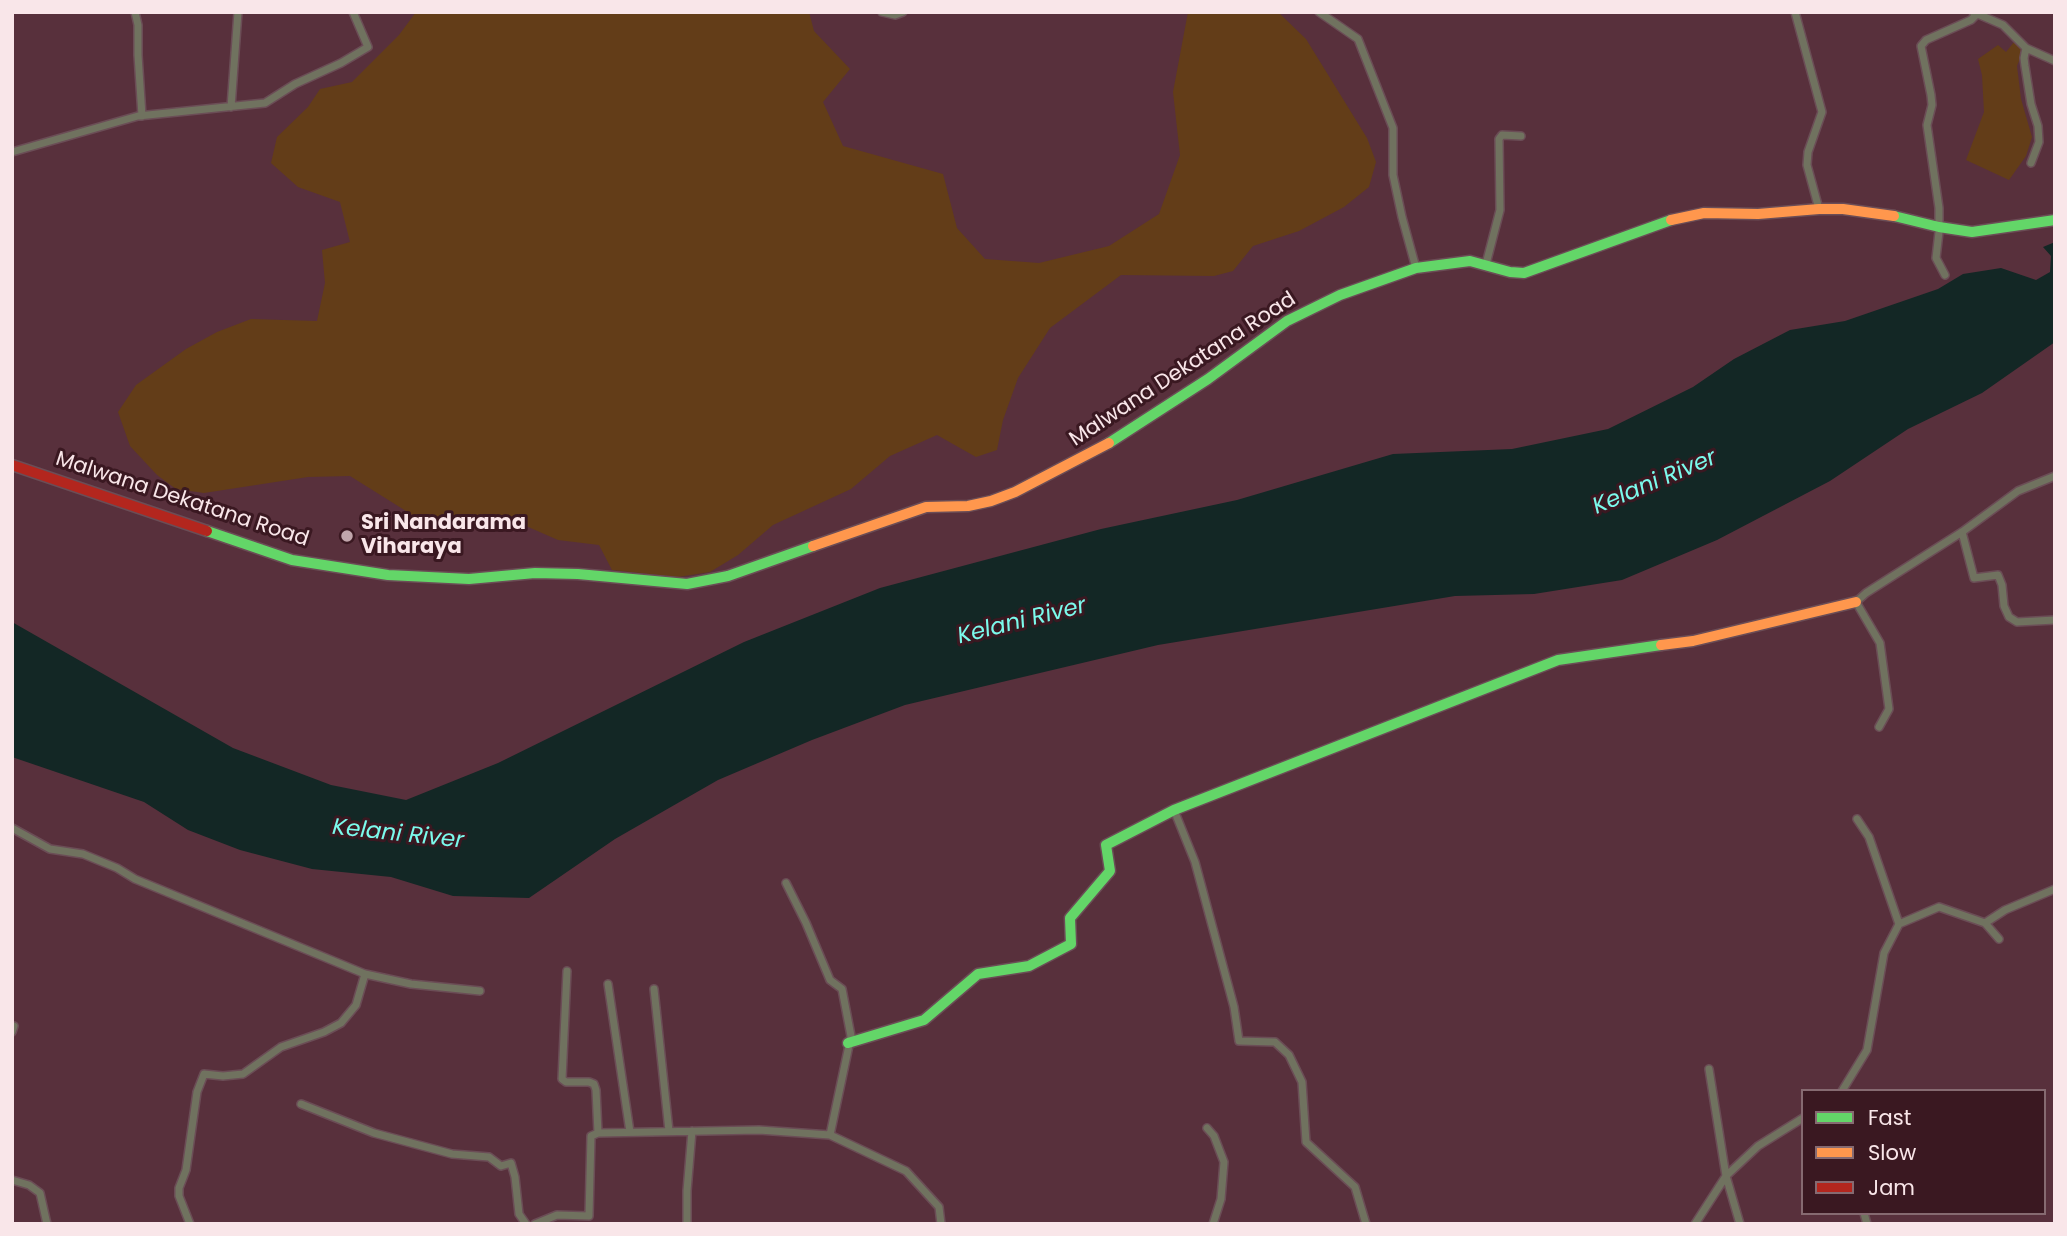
<!DOCTYPE html>
<html>
<head>
<meta charset="utf-8">
<style>
  body { margin:0 }
  #map { position:relative; width:2067px; height:1236px; overflow:hidden; background:#58303c; font-family:Poppins,sans-serif }
  canvas { display:block }
  .frame { position:absolute; inset:0; border:14px solid #f9e6e9; pointer-events:none }
  .legend { position:absolute; left:1801px; top:1089px; width:245px; height:126px; box-sizing:border-box; background:#3a1821; border:2px solid #866a71; margin:0; padding:9px 12px; list-style:none; font-size:21px; color:#f9e6e9 }
  .legend li { display:flex; align-items:center; gap:14px; height:35px }
  .legend b { width:35px; border:2px solid #866a71 }
</style>
</head>
<body>
<div id="map">
<canvas width="2067" height="1236"></canvas>
<div class="frame"></div>
<ul class="legend">
<li><b style="height:9px;background:#63d668"></b>Fast</li>
<li><b style="height:9px;background:#ff974d"></b>Slow</li>
<li><b style="height:9px;background:#b3261e"></b>Jam</li>
</ul>
</div>
<script>
const ctx = document.querySelector('canvas').getContext('2d');
ctx.lineJoin = 'round';
function fill(path, color) {
  ctx.fillStyle = color;
  ctx.fill(path, 'evenodd');
}
function shape(rows) {
  const path = new Path2D();
  for (const r of rows) {
    path.moveTo(r[0], r[1]);
    for (let i = 2; i < r.length; i += 2) path.lineTo(r[i], r[i + 1]);
  }
  return path;
}
function strokePath(path, color, width, dash) {
  ctx.strokeStyle = color;
  ctx.lineWidth = width;
  ctx.lineCap = dash ? 'butt' : 'round';
  ctx.setLineDash(dash || []);
  ctx.stroke(path);
}
function label(font, color, halo, rows, align = 'center') {
  ctx.font = font + ' Poppins,sans-serif';
  ctx.lineWidth = 6;
  ctx.setLineDash([]);
  ctx.textBaseline = 'middle';
  ctx.strokeStyle = halo;
  ctx.fillStyle = color;
  for (const [text, x, y, turn = 0] of rows) {
    ctx.save();
    ctx.translate(x, y);
    ctx.rotate((+turn || 0) * Math.PI / 180);
    ctx.textAlign = isNaN(turn) ? turn : align;
    if (halo) ctx.strokeText(text, 0, 0);
    ctx.fillText(text, 0, 0);
    ctx.restore();
  }
}
fill(shape([
  [416,12,809,12,814,31,850,69,823,102,843,146,943,174,957,228,985,259,1039,263,1109,246,1159,214,1180,155,1173,92,1188,12,1278,12,1306,39,1367,138,1376,162,1369,187,1344,207,1299,231,1253,246,1233,271,1214,276,1121,275,1050,328,1018,378,1003,420,997,450,976,457,937,435,890,456,851,489,773,525,738,555,710,572,678,577,612,570,599,545,558,540,526,526,414,516,350,476,308,477,204,493,176,489,157,475,130,446,118,412,136,385,186,349,217,332,251,319,317,321,325,283,322,250,350,242,340,202,298,187,271,163,277,137,308,107,320,89,352,82,399,35],
  [2014,42,2023,51,2017,66,2021,99,2032,137,2026,156,2009,180,1966,160,1984,112,1982,75,1978,59,1998,45,2006,52]
]), '#633d18');
fill(shape([
  [2055,242,2055,342,1982,393,1908,429,1830,481,1717,540,1622,580,1534,594,1455,596,1158,645,905,705,812,740,718,780,615,839,529,898,453,896,391,877,312,869,240,850,188,830,144,802,12,757,12,622,233,748,331,785,406,800,498,763,744,642,880,588,1101,529,1237,500,1393,454,1512,449,1608,429,1693,387,1734,359,1790,330,1845,321,1938,289,1963,274,2001,268,2036,280,2050,272,2051,256,2043,247]
]), '#132725');
const street = shape([
  [135,12,138,25,138,55,142,116],
  [882,12,895,15,903,12],
  [1319,12,1358,39,1393,128,1393,175,1402,217,1416,268],
  [1795,12,1822,112,1808,152,1807,165,1819,209],
  [1973,12,2003,25,2026,48,2055,61],
  [2026,48,2024,58,2025,66,2031,104,2038,126,2039,142,2031,163],
  [231,107,238,12],
  [12,152,138,116,265,103,295,84,341,63,368,47,353,12],
  [1486,264,1500,210,1499,139,1502,135,1521,136],
  [1945,275,1936,258,1939,232,1939,208,1927,125,1932,105,1931,95,1921,46,1926,40,1971,20,1976,15],
  [1962,532,1974,578,1998,575,2002,585,2004,606,2009,617,2017,622,2055,620],
  [1879,727,1889,709,1880,643,1856,602,1866,593,1962,532,2018,491,2055,476],
  [1174,810,1195,862,1234,1007,1239,1041,1275,1042,1289,1055,1302,1082,1306,1142,1355,1187,1366,1224],
  [1857,819,1869,837,1899,924],
  [12,828,50,849,83,854,117,868,135,879,365,974,411,984,480,991],
  [786,883,806,923,830,980,842,989,851,1036,830,1135],
  [1985,923,2005,910,2055,889],
  [567,971,562,1079,566,1082,589,1082,594,1084,596,1090,598,1133,759,1130,830,1135,906,1171,939,1207,941,1224],
  [608,984,630,1132],
  [654,989,669,1131],
  [12,1032,14,1026],
  [1709,1069,1726,1176,1740,1224],
  [1842,1091,1867,1050,1884,953,1899,924,1939,907,1985,923,1999,939],
  [301,1104,374,1133,452,1154,489,1157,501,1166,511,1163,515,1177,519,1214,526,1224],
  [1207,1128,1214,1136,1224,1162,1221,1199,1213,1224],
  [12,1180,29,1185,40,1193,47,1224],
  [1864,1213,1867,1224],
  [190,1224,179,1196,179,1188,186,1170,197,1092,204,1074,223,1076,243,1074,281,1047,324,1032,341,1023,356,1005,365,974],
  [535,1224,557,1215,589,1216,591,1136,598,1133],
  [687,1224,687,1191,692,1131],
  [1695,1224,1726,1176,1758,1146,1803,1118]
]);
const fast = shape([
  [1894,216,1939,227,1972,232,2055,220],
  [1109,443,1208,379,1287,321,1340,295,1416,268,1470,261,1510,272,1524,273,1671,220],
  [207,531,292,560,388,575,469,579,535,573,578,574,687,584,728,576,813,546],
  [848,1043,924,1020,978,974,1029,966,1071,944,1070,918,1110,871,1106,845,1174,810,1558,660,1661,645]
]);
const slow = shape([
  [1671,220,1704,213,1758,214,1819,209,1843,209,1894,216],
  [813,546,926,507,968,506,991,501,1015,492,1109,443],
  [1661,645,1693,641,1856,602]
]);
const jam = shape([
  [12,465,207,531]
]);
strokePath(street, '#6b4d56', 10);
strokePath(fast, '#6b4d56', 13);
strokePath(slow, '#6b4d56', 13);
strokePath(jam, '#6b4d56', 13);
strokePath(street, '#70725f', 7);
strokePath(fast, '#63d668', 10);
strokePath(slow, '#ff974d', 10);
strokePath(jam, '#b3261e', 10);
for (const [x, y, r, color] of [
  [347,536,7,"#c1a6ac"]
]) {
  const dot = new Path2D();
  dot.arc(x, y, r, 0, 2 * Math.PI);
  ctx.fillStyle = color;
  ctx.fill(dot);
  strokePath(dot, '#3a1821', 2.5);
}
label('21px', '#f9e6e9', '#3a1821', [
  ["Malwana Dekatana Road",1183,370,-33],
  ["Malwana Dekatana Road",182,500,18]
]);
label('bold 21px', '#f9e6e9', '#3a1821', [
  ["Sri Nandarama",361,524],
  ["Viharaya",361,548]
], 'left');
label('italic 23px', '#7bfaec', '#3a1821', [
  ["Kelani River",1655,483,-23],
  ["Kelani River",1022,622,-14],
  ["Kelani River",398,835,6]
]);
</script>
</body>
</html>
